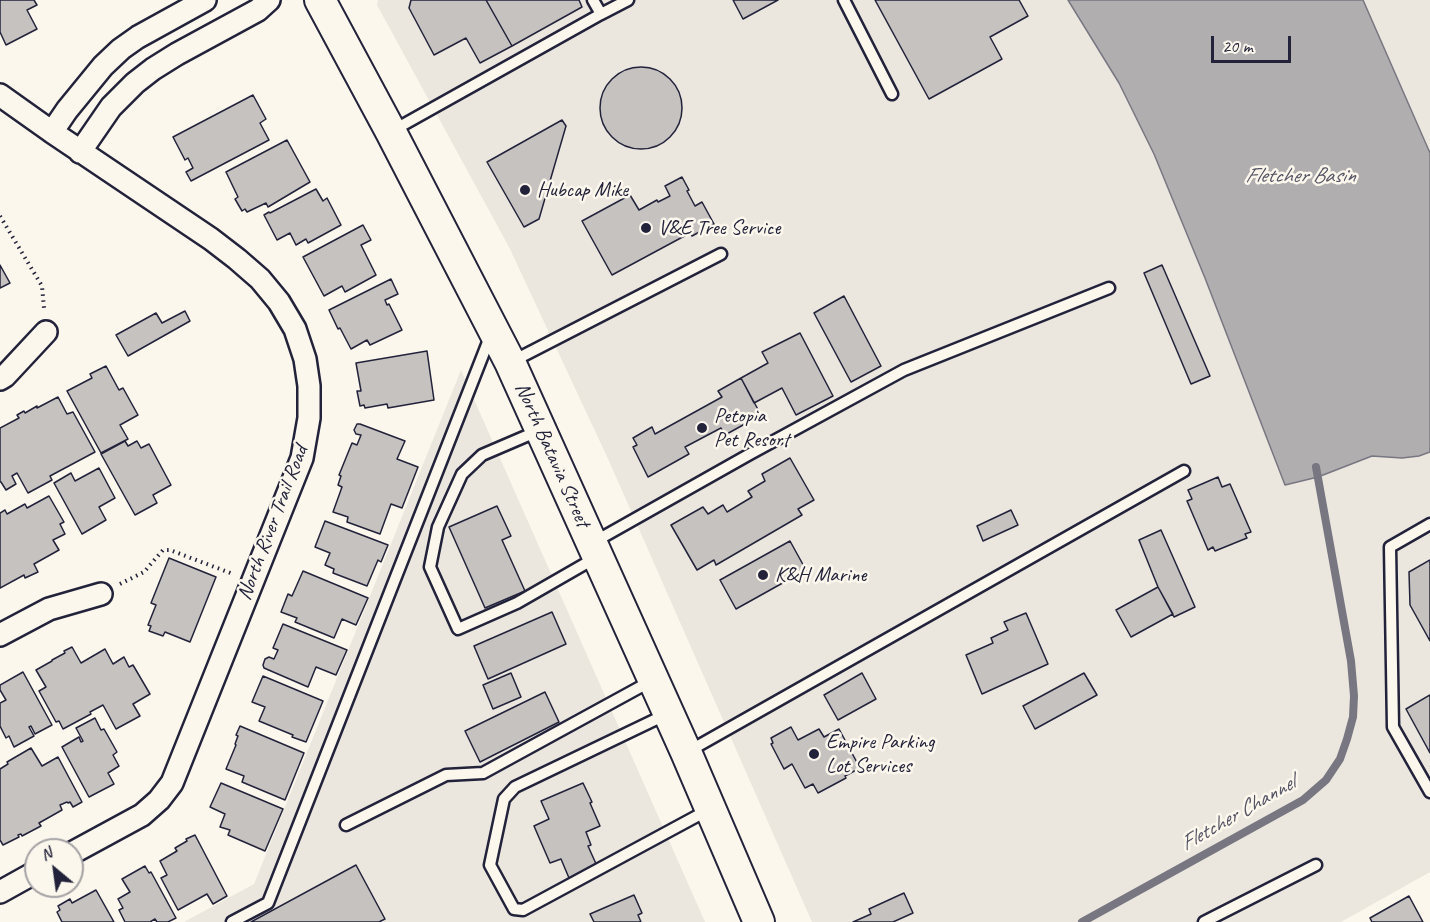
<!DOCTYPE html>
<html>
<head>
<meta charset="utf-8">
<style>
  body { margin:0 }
  #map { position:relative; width:1430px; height:922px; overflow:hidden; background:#fbf7ec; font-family:Caveat,sans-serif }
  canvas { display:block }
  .north { position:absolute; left:24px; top:838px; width:60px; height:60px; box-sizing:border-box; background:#fbf7ec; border:2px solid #a4a2a5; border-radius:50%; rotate:331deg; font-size:16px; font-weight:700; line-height:24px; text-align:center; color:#22223b }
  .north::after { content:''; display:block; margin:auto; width:21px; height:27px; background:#22223b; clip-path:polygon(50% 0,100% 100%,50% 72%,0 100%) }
  .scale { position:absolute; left:1211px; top:36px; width:80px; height:27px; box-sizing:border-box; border:3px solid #22223b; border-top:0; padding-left:8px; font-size:18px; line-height:21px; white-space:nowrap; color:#22223b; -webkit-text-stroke:4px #fbf7ec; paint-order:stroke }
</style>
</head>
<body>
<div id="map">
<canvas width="1430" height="922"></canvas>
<div class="north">N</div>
<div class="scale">20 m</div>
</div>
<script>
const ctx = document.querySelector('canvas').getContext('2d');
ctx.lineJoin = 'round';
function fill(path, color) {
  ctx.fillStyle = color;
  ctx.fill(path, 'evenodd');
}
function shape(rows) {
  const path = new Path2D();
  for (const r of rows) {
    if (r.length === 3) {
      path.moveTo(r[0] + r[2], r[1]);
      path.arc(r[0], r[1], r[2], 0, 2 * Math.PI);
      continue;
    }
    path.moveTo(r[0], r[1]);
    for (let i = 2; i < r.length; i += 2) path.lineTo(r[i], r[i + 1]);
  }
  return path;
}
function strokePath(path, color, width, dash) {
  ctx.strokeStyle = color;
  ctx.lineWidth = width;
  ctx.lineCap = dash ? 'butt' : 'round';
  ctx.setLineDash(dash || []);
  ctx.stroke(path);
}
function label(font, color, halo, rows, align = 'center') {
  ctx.font = font + ' Caveat,sans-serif';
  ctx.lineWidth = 5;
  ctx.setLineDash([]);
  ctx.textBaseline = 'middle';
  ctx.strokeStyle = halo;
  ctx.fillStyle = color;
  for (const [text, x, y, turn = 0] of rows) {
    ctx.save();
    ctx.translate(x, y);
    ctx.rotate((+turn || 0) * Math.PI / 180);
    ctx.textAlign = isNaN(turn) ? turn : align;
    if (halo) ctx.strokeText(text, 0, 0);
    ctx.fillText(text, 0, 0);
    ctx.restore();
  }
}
fill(shape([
  [378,0,1430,0,1430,872,1341,922,812,922,609,461,509,247,377,5],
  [461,370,705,922,184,922,254,884]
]), '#ebe7df');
const water = shape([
  [1068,0,1363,0,1430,153,1430,452,1419,456,1402,458,1372,456,1318,477,1285,485,1205,278,1154,154,1119,83,1068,0]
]);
fill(water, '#b1aeb0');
strokePath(water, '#787681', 1.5);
strokePath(shape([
  [1082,922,1303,800,1326,780,1340,759,1347,739,1353,717,1354,696,1351,661,1316,467]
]), '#787681', 8);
const building = shape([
  [0,0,34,0,37,5,27,10,37,29,6,45,0,32,0,0],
  [411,0,486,0,512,46,480,63,466,38,434,55,409,8,411,0],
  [486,0,579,0,582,7,512,46,486,0],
  [733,0,778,0,743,19,733,0],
  [875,0,1019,0,1028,16,990,37,1002,59,929,99,875,0],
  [641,108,41],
  [253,95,266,119,260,123,269,140,191,181,186,172,193,168,188,158,185,160,173,137,253,95],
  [562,120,566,126,539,219,524,227,487,162,562,120],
  [287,140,310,182,268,207,266,203,247,212,245,209,242,211,235,199,238,197,226,172,287,140],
  [682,177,689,190,687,191,695,206,702,202,714,224,692,236,690,233,612,275,582,221,630,195,639,210,657,200,658,202,670,196,665,186,682,177],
  [316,189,323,201,327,198,341,225,308,243,306,239,296,245,290,233,277,240,264,215,269,212,270,213,316,189],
  [363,225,371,240,361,245,376,275,345,292,342,286,324,296,303,257,363,225],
  [0,265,10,283,0,288,0,265],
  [1162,265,1210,376,1191,384,1144,273,1162,265],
  [391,279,398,294,385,300,387,305,389,304,402,330,370,345,367,340,351,349,340,328,338,329,329,310,391,279],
  [844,296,881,366,851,382,814,313,844,296],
  [185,311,190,321,128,356,116,335,156,313,162,323,185,311],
  [800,333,833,396,796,415,782,388,754,403,741,378,768,363,762,352,800,333],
  [427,351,434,400,388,408,387,404,365,408,364,405,360,406,357,391,361,391,356,363,427,351],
  [106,366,119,390,123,388,138,415,120,425,128,439,101,453,67,391,92,378,90,374,106,366],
  [741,378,761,415,725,435,721,428,685,447,689,454,648,477,633,447,637,445,633,438,652,427,655,434,722,397,718,391,741,378],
  [58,397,67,414,73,412,95,452,50,476,52,480,28,493,17,473,12,476,16,484,6,490,1,482,0,482,0,428,19,418,17,415,24,411,25,413,37,406,37,408,58,397],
  [357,424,360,424,405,441,397,459,418,467,402,508,391,504,380,534,347,522,348,517,333,512,342,487,338,485,341,476,339,475,352,443,357,445,361,435,356,434,354,430,357,424],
  [125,441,128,446,137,441,141,448,149,444,171,485,153,495,157,503,135,515,101,454,125,441],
  [790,458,814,500,798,509,802,515,716,565,714,560,697,570,671,525,703,507,708,514,723,505,727,512,752,497,748,491,765,481,762,474,790,458],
  [99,468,115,498,99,507,106,520,82,534,54,483,71,473,75,481,99,468],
  [1218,477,1222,487,1230,484,1251,532,1245,534,1247,538,1215,551,1213,547,1208,550,1187,501,1192,499,1188,490,1218,477],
  [49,496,64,522,60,524,65,534,53,540,59,550,34,564,38,572,25,578,24,575,0,588,0,513,5,510,7,514,25,504,27,508,49,496],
  [497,506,511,536,502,540,525,591,485,608,449,527,497,506],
  [1011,510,1018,525,983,541,977,526,1011,510],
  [325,521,388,545,381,562,378,560,367,586,333,573,334,569,325,565,330,553,315,547,325,521],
  [1161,530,1195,607,1174,617,1158,587,1139,540,1161,530],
  [790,541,806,570,736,609,720,580,790,541],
  [169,558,216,577,190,642,165,632,163,636,149,631,151,626,148,625,156,605,151,603,169,558],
  [1430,560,1430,641,1410,605,1409,572,1430,560],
  [303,571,368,598,356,625,342,619,334,638,295,622,297,618,281,612,288,594,292,596,303,571],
  [1158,587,1173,614,1131,637,1116,610,1158,587],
  [552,612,566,644,488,679,474,646,552,612],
  [1026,613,1048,664,982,694,966,655,993,643,991,638,1008,630,1004,622,1026,613],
  [283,624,347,650,336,675,316,667,308,687,264,668,263,665,265,659,269,657,274,659,278,650,273,648,283,624],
  [72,647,81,663,105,649,113,664,124,657,129,667,133,665,150,694,133,704,140,716,116,729,103,705,90,712,91,714,63,729,59,721,56,722,39,691,46,687,36,670,52,661,52,660,65,653,64,651,72,647],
  [23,672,52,725,35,734,31,726,29,727,34,736,14,747,9,736,6,738,0,726,0,703,6,700,0,690,0,685,23,672],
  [511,673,521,697,493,709,483,685,511,673],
  [862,673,876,699,838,720,824,695,862,673],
  [1084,673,1097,695,1035,729,1023,706,1084,673],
  [263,676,323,701,306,742,292,737,293,735,259,721,265,707,252,702,263,676],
  [545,692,559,722,480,762,465,731,545,692],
  [1430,695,1430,753,1406,709,1430,695],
  [95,718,101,730,104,729,117,752,113,755,119,766,108,773,114,784,89,797,62,747,79,737,81,742,83,741,76,728,95,718],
  [240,726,304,753,285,800,242,782,244,776,226,769,236,745,235,744,238,736,236,735,240,726],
  [791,727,798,740,819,729,824,737,839,729,860,768,845,776,846,778,818,793,813,784,805,788,792,764,784,769,771,744,773,743,771,738,791,727],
  [31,748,42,766,58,757,82,802,73,807,70,802,68,803,67,802,60,805,62,810,39,823,41,826,22,836,21,834,18,835,19,837,3,845,0,840,0,769,8,764,7,762,31,748],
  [221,783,283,809,265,851,228,835,230,830,220,827,225,814,210,807,221,783],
  [583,783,592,802,590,803,600,826,586,832,591,845,588,846,597,866,569,878,561,859,550,863,534,826,549,819,541,801,583,783],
  [195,835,227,896,213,904,207,894,178,910,161,878,167,875,160,861,177,851,175,848,187,841,186,839,195,835],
  [356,865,385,919,379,922,251,922,356,865],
  [145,866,149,873,151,872,176,918,168,922,157,922,155,919,150,922,125,922,119,910,123,908,118,899,130,892,122,879,145,866],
  [96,890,114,922,62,922,57,912,60,910,58,906,70,899,72,903,96,890],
  [904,893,913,913,893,922,853,922,871,914,869,909,904,893],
  [634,895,642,913,638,915,641,922,594,922,590,914,634,895],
  [1409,896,1423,922,1372,922,1370,918,1409,896]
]);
fill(building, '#c6c2c0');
strokePath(building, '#22223b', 1.5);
const service = shape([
  [593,0,601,14,628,0],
  [844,0,892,94],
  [392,131,601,14],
  [511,362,721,254],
  [538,431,482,455,462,474,438,527,430,567,458,629,517,603,597,557],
  [1430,524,1390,547,1393,727,1430,792],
  [594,542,750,454,904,370,1109,288],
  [667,714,515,787,504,799,490,865,514,909,523,910,710,809],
  [689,751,1184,471],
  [346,825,446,775,483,773,653,680],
  [232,922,268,903,490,337],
  [1204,922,1316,865]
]);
const minor = shape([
  [0,95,52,132,211,239,237,259,260,279,279,302,295,329,305,359,309,386,309,418,302,458,172,783,159,800,142,815,72,853],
  [52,132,67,110,103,66,121,49,138,37,205,0],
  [80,152,111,107,135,83,153,69,177,54,258,10,269,0],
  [0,379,5,376,46,332],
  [0,635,49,609,101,594],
  [0,892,36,872]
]);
const secondary = shape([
  [320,0,391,132,510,362,686,752,759,922]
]);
strokePath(service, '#22223b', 15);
strokePath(minor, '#22223b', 26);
strokePath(secondary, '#22223b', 34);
strokePath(shape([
  [0,216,42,286,44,308],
  [120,584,144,572,163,550,170,550,233,574]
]), '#22223b', 4, [1.5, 4.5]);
strokePath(service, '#fbf7ec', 10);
strokePath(minor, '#fbf7ec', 21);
strokePath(secondary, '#fbf7ec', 30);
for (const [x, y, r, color] of [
  [525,190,6,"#22223b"],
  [646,228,6,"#22223b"],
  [702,428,6,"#22223b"],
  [763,575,6,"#22223b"],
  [814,754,6,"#22223b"]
]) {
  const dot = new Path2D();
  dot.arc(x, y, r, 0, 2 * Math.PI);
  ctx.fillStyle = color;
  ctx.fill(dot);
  strokePath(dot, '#fbf7ec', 2);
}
label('21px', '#22223b', '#fbf7ec', [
  ["Hubcap Mike",537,190],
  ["V&E Tree Service",658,228],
  ["Petopia",714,416],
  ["Pet Resort",714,440],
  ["K&H Marine",775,575],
  ["Empire Parking",826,742],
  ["Lot Services",826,766]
], 'left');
label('21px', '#22223b', '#fbf7ec', [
  ["North Batavia Street",552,455,66],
  ["North River Trail Road",273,523,-69]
]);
label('italic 22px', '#545364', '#fbf7ec', [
  ["Fletcher Basin",1300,176],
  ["Fletcher Channel",1238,814,-30]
]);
</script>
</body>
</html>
